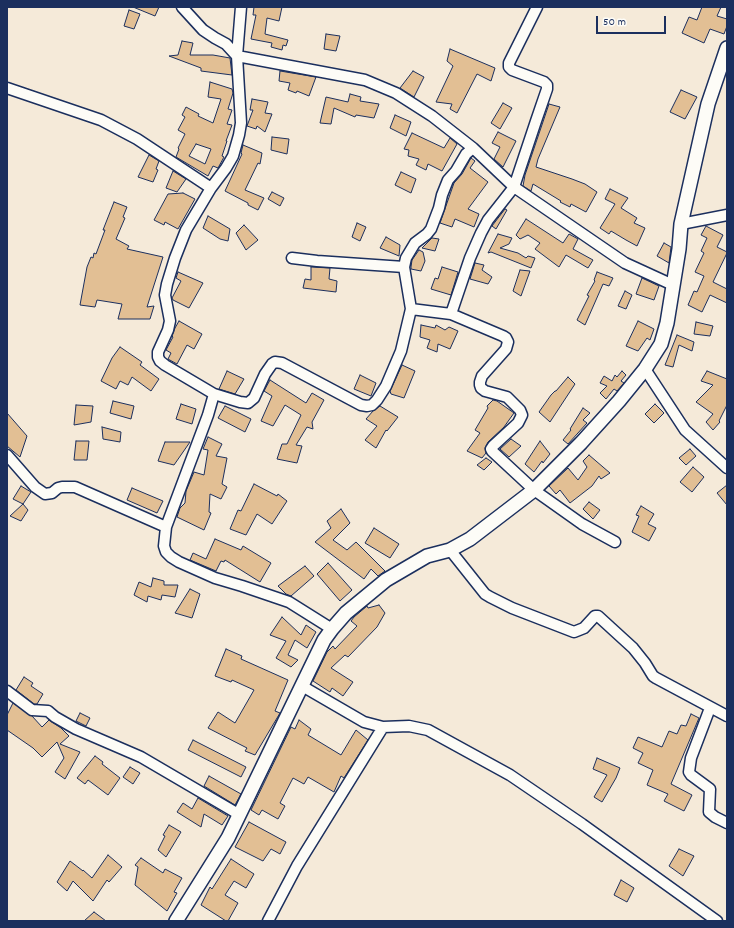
<!DOCTYPE html>
<html>
<head>
<meta charset="utf-8">
<style>
  body { margin:0 }
  #map { position:relative; width:734px; height:928px; overflow:hidden; background:#f5ead9; font-family:Dekko,sans-serif }
  canvas { display:block }
  .frame { position:absolute; inset:0; border:8px solid #1b2f5e; pointer-events:none }
  .scale { position:absolute; left:596px; top:16px; width:70px; height:18px; box-sizing:border-box; border:2px solid #1b2f5e; border-top:0; padding-left:5px; font-size:12px; line-height:14px; white-space:nowrap; color:#1b2f5e; -webkit-text-stroke:3px #fdfcf7; paint-order:stroke }
</style>
</head>
<body>
<div id="map">
<canvas width="734" height="928"></canvas>
<div class="frame"></div>
<div class="scale">50 m</div>
</div>
<script>
const ctx = document.querySelector('canvas').getContext('2d');
ctx.lineJoin = 'round';
function fill(path, color) {
  ctx.fillStyle = color;
  ctx.fill(path, 'evenodd');
}
function shape(rows) {
  const path = new Path2D();
  for (const r of rows) {
    path.moveTo(r[0], r[1]);
    for (let i = 2; i < r.length; i += 2) path.lineTo(r[i], r[i + 1]);
  }
  return path;
}
function strokePath(path, color, width, dash) {
  ctx.strokeStyle = color;
  ctx.lineWidth = width;
  ctx.lineCap = dash ? 'butt' : 'round';
  ctx.setLineDash(dash || []);
  ctx.stroke(path);
}
const building = shape([
  [133,7,159,7,155,16,133,7],
  [254,7,282,7,279,21,267,18,265,34,288,40,286,46,283,45,282,50,271,47,272,43,251,39,256,15,253,15,254,7],
  [702,7,721,7,717,16,727,19,727,26,724,34,710,29,704,43,682,33,689,17,697,20,702,7],
  [129,10,140,14,134,29,124,26,129,10],
  [326,34,340,36,336,51,324,49,326,34],
  [182,41,193,43,190,55,213,55,230,58,232,75,201,71,201,68,169,56,178,55,182,41],
  [450,49,495,68,491,81,477,74,457,113,450,109,452,104,436,102,453,66,447,61,450,49],
  [280,71,316,77,309,96,297,91,296,93,288,90,290,83,279,81,280,71],
  [413,71,424,77,414,97,400,88,413,71],
  [210,82,232,89,233,93,228,109,232,110,227,124,232,125,226,141,227,141,222,156,224,157,218,168,213,166,208,176,176,157,179,149,178,148,185,134,178,130,185,117,182,115,186,107,199,114,198,116,213,123,221,99,208,97,210,82],
  [196,144,211,149,205,164,189,156,196,144],
  [681,90,697,97,685,119,670,112,681,90],
  [350,94,361,97,360,101,379,104,374,118,356,115,355,117,334,108,331,124,320,123,326,97,348,102,350,94],
  [252,99,268,102,265,113,272,114,265,132,257,126,256,129,247,126,253,110,250,110,252,99],
  [503,103,512,108,500,129,491,123,503,103],
  [549,104,560,107,538,159,536,167,572,179,585,184,597,192,586,212,571,204,570,207,560,202,561,201,533,184,531,191,523,186,525,175,549,104],
  [395,115,411,122,406,136,390,128,395,115],
  [498,132,516,141,503,167,494,159,500,147,492,143,498,132],
  [412,133,444,148,450,138,457,144,442,171,428,164,426,170,416,165,419,159,408,156,409,150,404,149,412,133],
  [272,137,289,139,287,154,271,150,272,137],
  [243,145,262,153,260,164,258,163,245,190,264,198,258,210,248,205,248,203,225,191,242,154,241,153,243,145],
  [149,155,159,161,156,169,158,170,153,182,138,177,149,155],
  [471,158,475,161,470,168,488,182,468,209,479,214,474,227,455,219,452,227,440,223,454,183,462,174,471,158],
  [173,171,186,179,177,192,166,188,173,171],
  [401,172,416,179,411,193,395,185,401,172],
  [610,189,628,198,621,208,637,218,634,223,645,228,637,246,626,240,611,231,609,234,600,228,615,204,605,199,610,189],
  [272,192,284,198,280,206,268,199,272,192],
  [183,193,195,199,178,229,165,222,164,225,154,220,168,194,183,193],
  [114,202,127,207,123,217,125,218,116,239,129,246,127,249,163,257,147,307,154,306,150,319,118,319,122,304,97,300,95,307,80,305,87,267,91,257,93,258,94,253,96,254,105,230,103,230,114,202],
  [505,209,507,210,496,229,492,226,505,209],
  [208,216,230,229,228,241,220,239,203,228,208,216],
  [526,219,563,243,569,234,578,239,573,249,593,260,588,268,566,255,559,267,535,249,540,243,528,235,520,239,516,235,526,219],
  [357,223,366,227,360,241,352,237,357,223],
  [244,225,258,240,246,250,236,233,244,225],
  [706,226,723,235,717,247,727,252,727,253,713,282,727,289,727,303,710,295,702,312,688,305,694,291,697,292,704,276,695,272,704,253,701,251,707,238,701,235,706,226],
  [498,234,512,238,509,244,500,248,518,253,526,258,528,256,535,258,531,268,491,252,488,253,498,234],
  [386,237,400,245,399,256,380,248,386,237],
  [432,238,439,239,435,251,422,248,432,238],
  [664,243,671,247,669,263,657,256,664,243],
  [419,250,423,252,425,261,421,271,411,269,411,267,412,260,419,250],
  [475,263,484,265,482,270,492,277,488,284,470,279,475,263],
  [311,267,330,268,329,279,337,281,336,292,303,288,305,279,311,280,311,267],
  [442,267,458,272,451,295,431,289,435,278,438,279,442,267],
  [520,270,530,271,521,296,513,291,520,270],
  [178,272,203,283,189,308,173,300,172,298,181,281,176,278,178,272],
  [597,272,613,278,609,286,603,284,585,325,577,320,589,296,587,295,595,281,594,280,597,272],
  [642,278,659,286,654,300,636,294,642,278],
  [625,291,632,295,626,309,618,306,625,291],
  [179,321,202,334,194,349,187,345,177,364,168,359,171,353,166,350,173,337,172,336,175,328,179,321],
  [638,321,654,329,650,340,647,338,638,351,626,346,638,321],
  [696,322,713,326,710,336,694,334,696,322],
  [421,325,435,328,436,325,445,330,449,327,458,331,450,349,438,344,437,352,427,348,430,340,420,337,421,325],
  [677,335,694,342,692,351,679,345,673,367,665,365,677,335],
  [120,347,142,362,140,365,159,379,151,391,132,377,128,385,120,381,116,389,101,381,112,358,120,347],
  [402,365,415,371,404,398,391,394,390,391,402,365],
  [227,371,244,379,235,394,219,389,227,371],
  [622,371,626,375,621,381,624,383,617,391,614,389,606,399,600,393,607,386,600,383,604,376,612,381,615,375,617,377,622,371],
  [707,371,727,379,727,405,719,421,720,422,713,430,706,422,713,414,696,402,713,385,701,381,707,371],
  [360,375,376,383,371,396,354,389,360,375],
  [568,377,575,384,550,422,539,412,551,395,555,391,556,391,568,377],
  [270,380,306,403,312,393,324,400,312,422,313,429,307,427,296,445,302,446,297,463,277,459,282,444,287,444,301,415,285,405,273,426,261,421,272,396,264,391,270,380],
  [493,400,497,401,514,413,504,427,488,442,485,448,486,453,482,458,467,451,480,433,475,430,488,408,487,406,493,400],
  [113,401,134,406,131,419,110,413,113,401],
  [181,404,196,409,192,424,176,419,181,404],
  [655,404,664,413,654,423,645,414,655,404],
  [76,405,93,406,91,422,74,425,76,405],
  [225,406,251,419,245,432,218,418,225,406],
  [380,406,398,417,387,431,386,430,376,448,365,440,377,426,366,419,373,411,380,406],
  [583,408,590,413,583,420,587,423,568,444,563,440,571,430,570,429,583,408],
  [7,413,27,436,20,457,7,446,7,413],
  [102,427,121,432,120,442,103,439,102,427],
  [208,437,222,444,216,456,227,458,222,484,227,487,221,499,210,494,209,512,211,513,204,530,177,517,180,508,185,503,186,491,194,472,204,475,208,450,203,449,208,437],
  [511,439,521,446,509,457,500,449,511,439],
  [76,441,89,441,87,460,74,460,76,441],
  [540,441,550,454,543,463,542,461,534,472,525,464,540,441],
  [165,442,190,442,174,465,158,461,165,442],
  [690,449,696,456,686,465,679,458,690,449],
  [589,455,610,473,601,479,599,476,592,486,570,503,560,490,556,494,549,486,568,468,578,480,587,467,583,461,589,455],
  [486,458,492,462,484,470,477,465,486,458],
  [693,467,704,477,692,492,680,482,693,467],
  [254,484,277,496,278,494,287,501,272,524,257,514,246,535,230,529,238,510,241,511,254,484],
  [727,485,727,505,717,493,727,485],
  [21,486,31,492,23,504,13,499,21,486],
  [132,488,163,501,157,513,127,500,132,488],
  [589,502,600,510,593,519,583,509,589,502],
  [23,504,28,510,21,521,10,516,23,504],
  [641,506,654,514,648,524,656,528,649,541,632,532,639,516,636,515,641,506],
  [341,509,350,523,333,540,347,550,356,542,385,571,378,576,371,569,364,579,315,542,331,528,327,521,341,509],
  [374,528,399,544,390,558,365,543,374,528],
  [215,539,241,550,243,546,271,563,260,582,225,560,224,562,221,561,216,571,190,560,193,553,206,559,215,539],
  [328,563,352,590,340,601,317,574,328,563],
  [305,566,314,576,291,596,286,594,278,586,305,566],
  [153,578,164,581,164,585,178,585,175,597,162,595,161,600,148,596,147,602,134,595,139,582,151,587,153,578],
  [190,589,200,594,192,618,175,613,190,589],
  [379,605,385,613,377,627,348,657,345,655,331,668,353,682,343,696,332,688,330,692,313,681,327,652,333,646,335,649,357,626,351,621,354,617,367,606,368,608,379,605],
  [282,617,301,635,306,625,316,632,307,648,295,640,288,655,298,660,291,667,276,658,286,641,270,635,282,617],
  [226,649,242,656,241,659,288,680,275,711,280,713,255,755,245,751,247,748,208,728,218,712,235,723,254,690,232,680,231,682,215,676,226,649],
  [24,677,33,683,31,686,43,694,37,704,34,704,16,690,24,677],
  [13,703,32,716,42,727,49,720,61,728,69,736,60,744,80,752,65,779,55,772,64,758,57,742,42,757,33,748,7,730,7,715,13,703],
  [80,713,90,718,86,726,76,721,80,713],
  [691,714,699,718,671,784,692,795,684,811,664,801,668,794,647,785,653,770,638,763,643,753,633,748,638,737,662,747,669,731,677,734,681,725,686,726,691,714],
  [299,720,311,729,308,735,341,755,356,730,368,740,344,778,341,776,334,792,308,777,304,784,293,778,280,803,285,806,278,819,262,810,259,815,251,810,291,727,295,729,299,720],
  [193,740,246,767,241,777,188,750,193,740],
  [95,756,103,762,102,764,120,778,108,795,88,780,85,784,77,778,95,756],
  [597,758,620,768,616,778,602,802,594,797,607,775,593,769,597,758],
  [130,767,140,773,133,784,123,777,130,767],
  [209,776,241,794,235,805,204,786,209,776],
  [198,798,228,816,222,825,204,814,201,827,177,812,183,803,192,809,198,798],
  [249,822,286,842,280,854,271,849,263,861,235,847,249,822],
  [169,825,181,832,166,857,158,850,165,836,163,835,169,825],
  [679,849,694,856,683,876,669,866,679,849],
  [108,855,122,867,109,882,107,880,93,901,73,881,67,891,57,882,70,861,83,871,83,870,92,878,108,855],
  [141,858,163,873,165,869,182,878,174,892,177,893,167,911,135,885,138,867,135,865,141,858],
  [231,859,254,874,246,888,234,881,225,895,238,903,228,921,226,921,201,905,210,887,212,889,231,859],
  [621,880,634,888,627,902,614,895,621,880],
  [94,912,106,921,84,921,94,912]
]);
fill(building, '#e2bf94');
strokePath(building, '#1b2f5e', 1);
const minor = shape([
  [182,7,203,30,215,38,226,44,237,56,365,80,396,93,432,116,473,148,514,187,625,263,673,285],
  [241,7,237,56,241,123,239,135,233,156,226,168,211,188,186,230,175,258,167,284,165,295,170,321,168,330,158,352,158,357,160,361,165,365,214,394,240,402,248,403,254,398,265,374,272,364,275,362,282,363,361,405,367,406,372,405,377,400,386,386,401,351,411,309,404,267,406,258,415,243,427,234,431,229,439,208,442,195,448,180,456,171,466,154,473,148],
  [7,88,101,120,137,139,211,188],
  [681,224,727,215],
  [292,258,317,261,404,267],
  [411,309,451,314,470,258,481,233,488,220,514,187,536,121,547,89,547,85,544,82,512,70,509,67,509,63,537,7],
  [451,314,503,336,506,338,508,342,506,349,482,376,480,382,480,385,481,388,485,391,507,397,520,410,522,415,518,423,493,446,491,449,492,451,534,490,582,524,615,542],
  [645,369,685,430,727,468],
  [214,394,208,415,166,527,164,546,166,552,171,557,179,562,215,578,242,586,289,602,332,629],
  [7,455,35,487,45,494,52,493,58,488,62,487,75,487,166,527],
  [450,550,485,594,490,597,512,608,574,632,584,628,595,616,598,616,633,648,645,663,653,676,656,678,727,716],
  [302,686,364,722,383,727,409,726,428,730,510,775,582,824,717,921],
  [7,691,32,710,48,711,55,717,76,729,141,757,240,815],
  [710,708,691,758,689,772,691,775,710,789,709,812,715,817,727,823],
  [268,921,297,866,383,727]
]);
const tertiary = shape([
  [176,921,228,838,324,640,332,629,346,613,386,580,427,556,450,550,470,539,534,490,581,443,619,401,645,369,661,344,667,323,679,249,681,224,708,104,727,48]
]);
strokePath(minor, '#1b2f5e', 13);
strokePath(tertiary, '#1b2f5e', 16);
strokePath(minor, '#fdfcf7', 10);
strokePath(tertiary, '#fdfcf7', 13);
</script>
</body>
</html>
